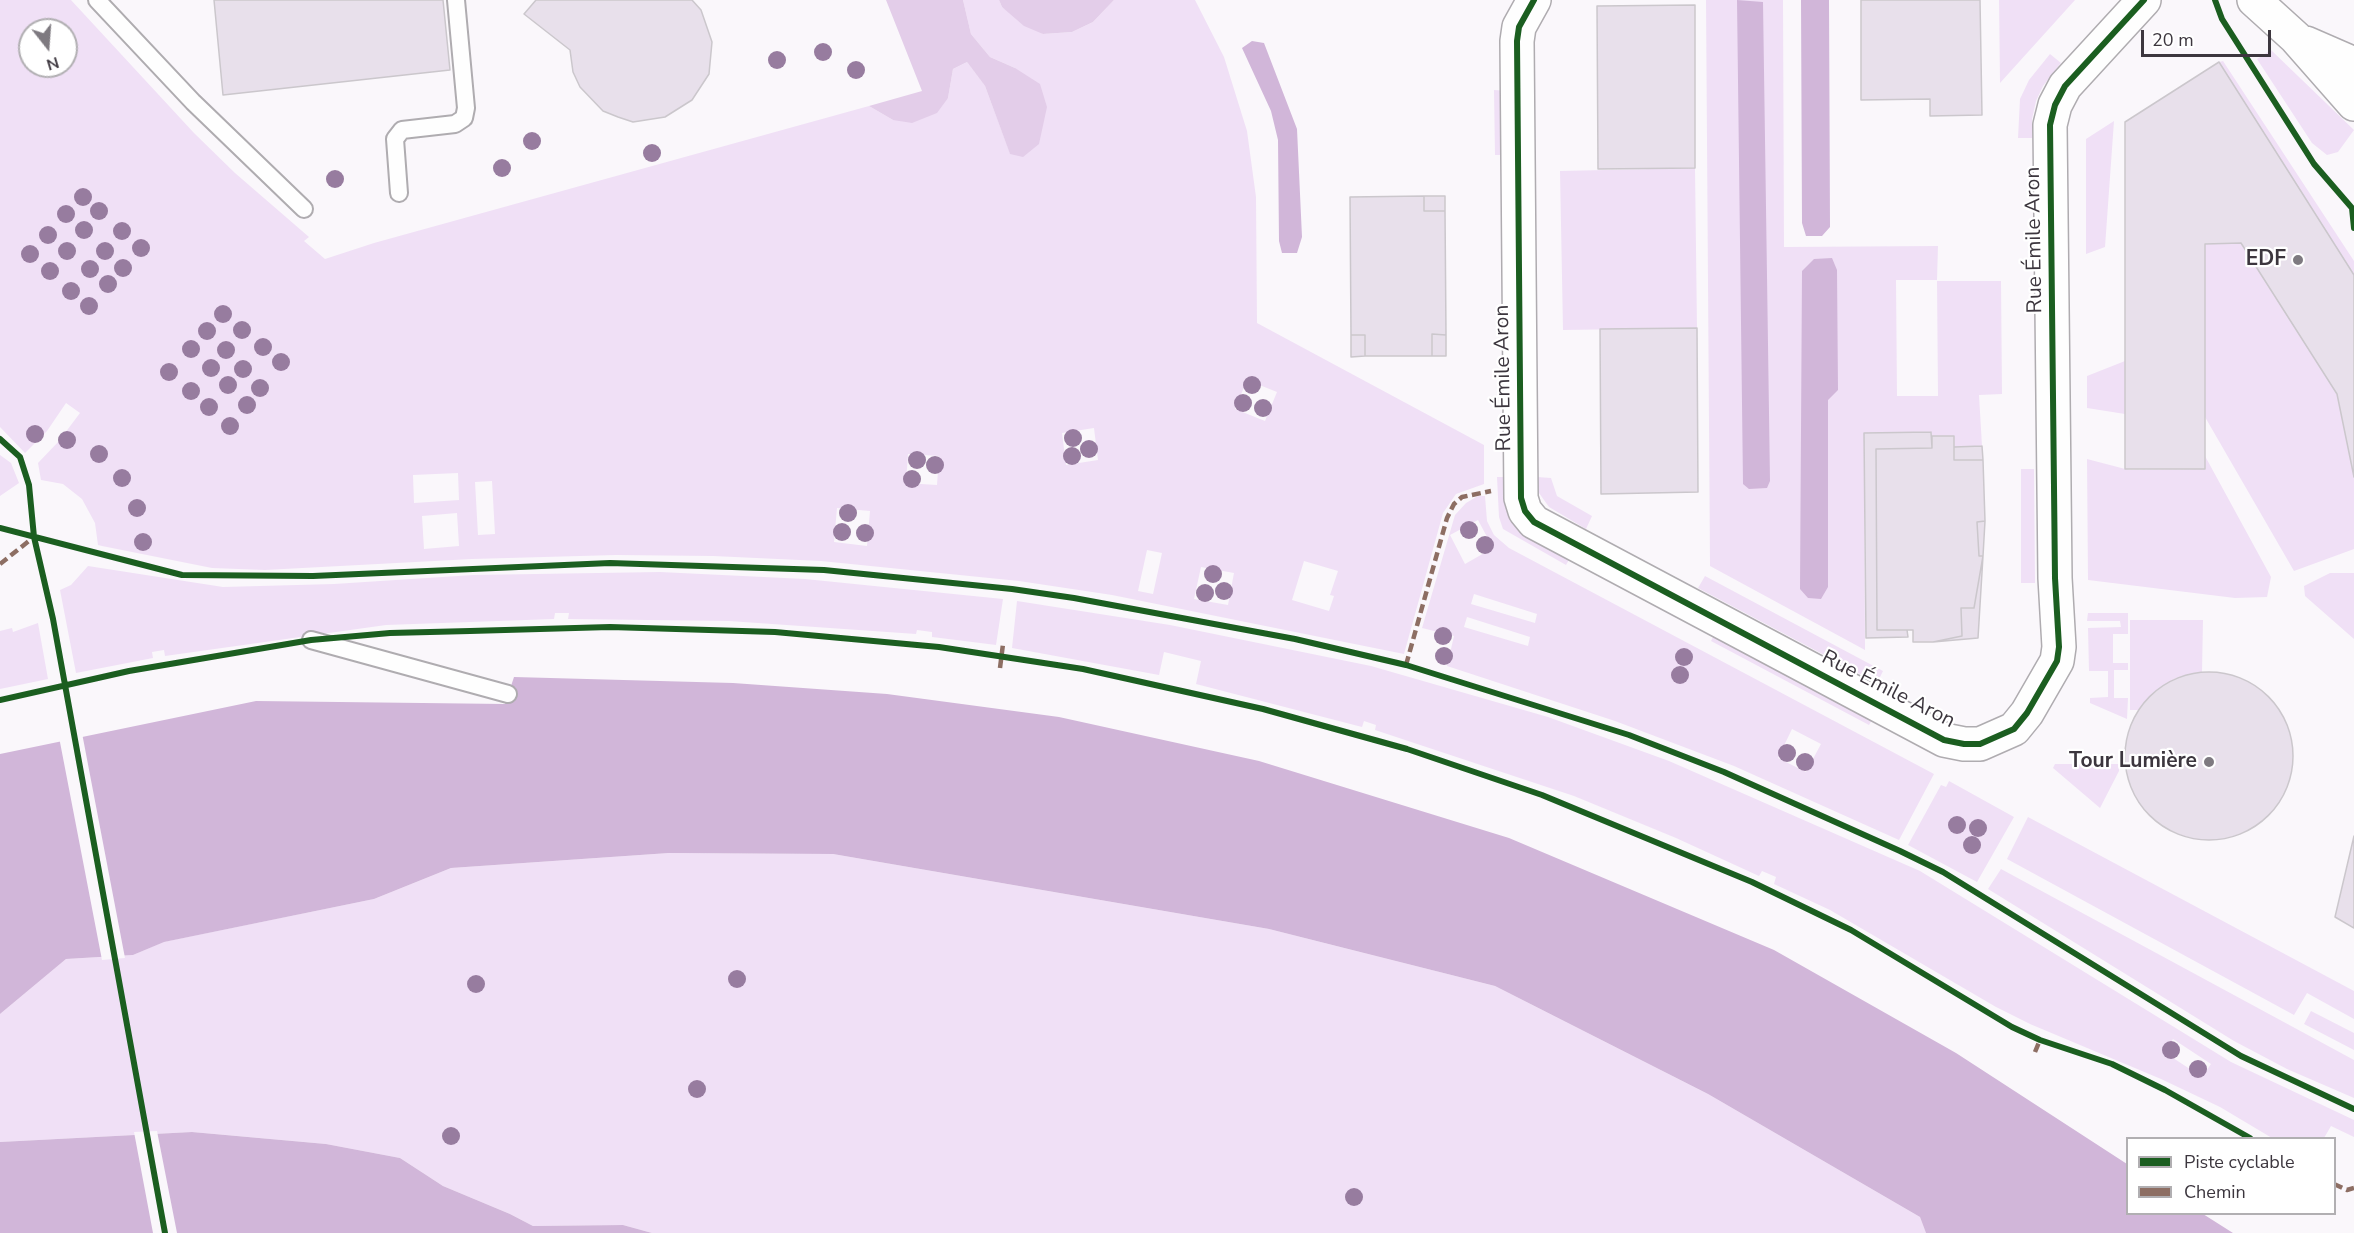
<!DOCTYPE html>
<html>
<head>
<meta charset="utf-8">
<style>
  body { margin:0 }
  #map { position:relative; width:2354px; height:1233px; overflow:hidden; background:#faf7fb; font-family:"Nunito Sans",sans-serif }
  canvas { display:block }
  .legend { position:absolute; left:2126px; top:1137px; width:210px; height:78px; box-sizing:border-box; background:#fff; border:2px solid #b1afb2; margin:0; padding:8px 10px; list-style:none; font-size:18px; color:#3c363e }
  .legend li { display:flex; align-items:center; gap:12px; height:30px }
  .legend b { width:30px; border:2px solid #b1afb2 }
  .north { position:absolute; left:18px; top:18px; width:60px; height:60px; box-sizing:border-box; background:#fff; border:2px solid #b1afb2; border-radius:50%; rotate:163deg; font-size:16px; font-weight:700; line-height:24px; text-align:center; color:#3c363e }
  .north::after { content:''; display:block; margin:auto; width:21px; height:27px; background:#7e7a80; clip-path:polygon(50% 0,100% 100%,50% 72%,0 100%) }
  .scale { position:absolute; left:2141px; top:30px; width:130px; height:27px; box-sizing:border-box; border:3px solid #3c363e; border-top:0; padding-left:8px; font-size:18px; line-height:21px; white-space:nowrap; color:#3c363e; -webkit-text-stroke:4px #fff; paint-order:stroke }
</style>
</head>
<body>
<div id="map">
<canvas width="2354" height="1233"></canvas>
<ul class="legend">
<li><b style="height:8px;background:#1b5e20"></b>Piste cyclable</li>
<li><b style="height:8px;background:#8d6e63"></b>Chemin</li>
</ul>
<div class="north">N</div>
<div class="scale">20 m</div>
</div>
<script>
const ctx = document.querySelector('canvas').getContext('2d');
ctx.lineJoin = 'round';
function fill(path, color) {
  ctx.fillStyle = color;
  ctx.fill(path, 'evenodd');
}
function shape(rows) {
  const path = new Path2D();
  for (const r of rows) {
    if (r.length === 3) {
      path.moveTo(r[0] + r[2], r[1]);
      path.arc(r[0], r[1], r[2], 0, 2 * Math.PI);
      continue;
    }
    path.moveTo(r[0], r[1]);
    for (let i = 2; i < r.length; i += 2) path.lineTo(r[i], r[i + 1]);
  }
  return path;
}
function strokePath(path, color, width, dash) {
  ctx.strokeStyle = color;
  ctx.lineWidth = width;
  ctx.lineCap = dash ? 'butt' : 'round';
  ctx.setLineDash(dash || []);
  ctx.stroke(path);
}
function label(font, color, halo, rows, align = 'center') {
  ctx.font = font + ' "Nunito Sans",sans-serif';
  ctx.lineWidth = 4.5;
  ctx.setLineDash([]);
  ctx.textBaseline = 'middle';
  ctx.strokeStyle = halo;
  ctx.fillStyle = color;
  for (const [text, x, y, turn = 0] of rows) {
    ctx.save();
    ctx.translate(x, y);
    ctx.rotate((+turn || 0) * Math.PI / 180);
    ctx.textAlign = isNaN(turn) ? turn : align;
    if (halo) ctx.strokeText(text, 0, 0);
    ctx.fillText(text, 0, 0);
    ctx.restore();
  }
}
fill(shape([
  [0,0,71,0,194,133,235,173,309,237,304,241,325,259,374,243,869,106,893,120,948,98,953,69,967,62,985,86,1010,153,1015,68,990,57,971,34,963,0,999,0,1002,7,1043,34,1072,32,1093,22,1114,0,1195,0,1224,57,1247,131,1256,197,1257,323,1484,445,1484,484,1456,494,1443,513,1404,654,1112,595,1019,581,821,561,713,556,616,555,472,559,265,570,212,568,102,546,98,545,95,523,82,499,63,484,41,480,38,463,59,441,80,413,66,403,47,431,25,453,0,427],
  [30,30,66,30,66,66,30,66],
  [1247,380,1277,392,1265,421,1235,409],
  [1094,428,1098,460,1066,465,1062,433],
  [908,454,939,456,937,485,906,483],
  [458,473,459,500,414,503,413,475],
  [492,481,495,534,478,535,475,482],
  [837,508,870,511,867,546,834,542],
  [457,513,459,546,424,549,422,516],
  [1147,550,1162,553,1153,594,1138,591],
  [1304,561,1338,571,1330,595,1334,596,1329,611,1292,600],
  [1201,567,1234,573,1228,605,1194,599],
  [1706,0,1783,0,1784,247,1938,246,1937,280,1896,280,1897,396,1938,396,1937,281,2001,281,2002,394,1979,395,1982,446,1954,447,1954,436,1932,436,1931,432,1864,433,1865,650,1710,566],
  [1999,0,2075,0,2000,83],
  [2271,50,2354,130,2338,152,2327,155,2312,143,2257,59],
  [2050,54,2061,63,2043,86,2036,101,2032,119,2032,138,2018,138,2020,99,2029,80],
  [2223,61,2354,261,2354,275,2219,62],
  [1494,90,1510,91,1510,155,1495,155],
  [2114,121,2105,247,2086,254,2086,139],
  [1695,168,1697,328,1563,330,1560,171],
  [2241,243,2337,394,2354,477,2354,549,2294,571,2205,417,2205,244],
  [2125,361,2125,414,2087,408,2087,376],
  [0,455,11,463,19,483,0,496],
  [2205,456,2271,577,2267,597,2235,598,2088,580,2087,459,2129,470,2205,469],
  [2021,469,2034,469,2035,583,2021,583],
  [1497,477,1510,477,1573,553,1566,565,1503,529,1499,517],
  [1537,477,1551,478,1557,496,1592,516,1586,529,1549,507,1539,493],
  [1478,496,1485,496,1487,521,1494,535,1509,548,1934,774,1899,840,1734,766,1615,721,1447,666,1454,636,1422,628,1455,515,1466,503],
  [1478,520,1493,548,1465,564,1450,535],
  [1474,594,1537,614,1535,623,1471,604],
  [1467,617,1530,637,1528,646,1464,627],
  [1792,729,1821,744,1806,772,1778,758],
  [88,566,223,587,334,584,473,575,660,572,805,579,1003,599,996,645,932,637,932,632,917,630,916,634,729,621,568,619,569,613,555,613,554,619,386,625,165,656,164,650,152,652,153,658,76,673,60,590,71,585],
  [2330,573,2354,573,2354,639,2305,596,2304,586],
  [1705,576,1883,671,1877,683,1698,588],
  [1017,601,1170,625,1371,666,1548,717,1669,761,1920,871,2231,1062,2354,1120,2354,1137,2331,1126,2324,1138,2272,1138,2220,1107,2161,1079,2030,1024,1996,1007,1830,910,1774,884,1776,877,1762,871,1759,876,1676,838,1574,796,1375,730,1376,725,1364,721,1362,727,1196,684,1201,661,1164,652,1159,675,1012,648],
  [2173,1039,2211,1064,2202,1077,2164,1052],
  [2088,613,2128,613,2128,634,2113,634,2113,663,2128,663,2128,670,2114,670,2114,698,2128,698,2127,719,2090,703,2090,698,2108,697,2108,671,2089,671,2088,628,2121,627,2120,621,2087,621],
  [2130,620,2203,620,2202,672,2174,679,2150,696,2138,710,2130,710],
  [38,623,48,679,0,689,0,631,12,628,13,632],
  [1717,629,1876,713,1869,725,1711,641],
  [2055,764,2119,764,2119,771,2100,808,2053,768],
  [1949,781,2014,817,1977,882,1908,845,1941,785,1946,787],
  [2028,817,2354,991,2354,1019,2307,993,2294,1015,2007,859],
  [669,853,833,854,1269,929,1495,986,1708,1094,1920,1217,1926,1233,652,1233,623,1225,533,1226,510,1214,443,1186,400,1158,326,1144,192,1132,0,1142,0,1014,66,959,133,955,163,942,374,899,451,868],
  [2001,869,2354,1060,2354,1098,2287,1069,2234,1041,1988,889],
  [2311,1011,2354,1033,2354,1050,2304,1024]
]), '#f0e0f6');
fill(shape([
  [886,0,963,0,971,34,990,57,1015,68,1040,84,1047,107,1039,144,1023,157,1010,154,985,86,967,62,953,69,948,98,937,113,912,123,893,120,869,106,922,91],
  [999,0,1114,0,1093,22,1072,32,1043,34,1024,26,1002,7]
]), '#e3cde9');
fill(shape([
  [1737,0,1763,2,1770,481,1767,488,1749,489,1743,484],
  [1801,0,1829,0,1830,227,1822,236,1806,236,1802,223],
  [1252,41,1264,43,1297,129,1302,237,1297,253,1282,253,1279,241,1278,140,1271,111,1242,48],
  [1832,258,1837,270,1838,390,1828,400,1828,587,1821,599,1808,598,1800,589,1802,271,1814,259],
  [514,677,733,683,887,694,1059,717,1259,761,1509,838,1774,950,1956,1053,2127,1164,2128,1214,2203,1214,2233,1233,1926,1233,1920,1217,1708,1094,1495,986,1269,929,833,854,669,853,451,868,374,899,164,942,133,955,66,959,0,1014,0,754,256,701,505,704],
  [192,1132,326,1144,400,1158,443,1186,510,1214,533,1226,623,1225,652,1233,0,1233,0,1142]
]), '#d1b6d9');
fill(shape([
  [82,733,125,958,102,960,59,737],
  [157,1131,177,1233,153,1233,134,1132]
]), '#faf7fb');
const building = shape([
  [214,0,443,0,450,70,223,95,214,0],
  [536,0,692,0,701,10,712,42,709,74,692,100,665,117,633,122,618,117,603,111,580,87,573,72,570,50,524,14,536,0],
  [1861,0,1980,0,1982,115,1930,116,1930,99,1861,100,1861,0],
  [1695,5,1695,168,1598,169,1597,6,1695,5],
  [2219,62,2354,275,2354,477,2337,394,2241,243,2205,244,2205,469,2125,469,2125,122,2219,62],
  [1424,196,1445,196,1445,211,1424,211,1424,196],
  [1424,196,1424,211,1445,211,1446,335,1432,334,1432,356,1365,356,1365,335,1351,335,1350,197,1424,196],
  [1697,328,1698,492,1601,494,1600,329,1697,328],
  [1432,334,1446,335,1446,356,1432,356,1432,334],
  [1351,335,1365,335,1365,356,1351,357,1351,335],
  [1931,432,1932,448,1876,449,1877,630,1907,630,1908,637,1866,638,1864,433,1931,432],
  [1932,436,1954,436,1954,460,1983,460,1985,521,1977,522,1979,556,1983,556,1974,608,1961,608,1962,636,1933,642,1913,642,1913,630,1877,630,1876,449,1932,448,1932,436],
  [1982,446,1983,460,1954,460,1954,447,1982,446],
  [1985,521,1983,556,1979,556,1977,522,1985,521],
  [1983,556,1978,638,1933,642,1962,636,1961,608,1974,608,1983,556],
  [2209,756,84],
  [2354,836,2354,928,2335,917,2354,836]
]);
fill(building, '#e8e0eb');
strokePath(building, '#cbc7cc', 1.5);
const lane = shape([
  [97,0,193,102,304,209],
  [399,193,395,139,402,130,455,124,464,118,466,108,456,0],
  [311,640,508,694]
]);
const street = shape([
  [1534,0,1519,27,1517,41,1521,498,1525,511,1534,522,1944,740,1964,744,1980,744,2014,729,2027,713,2057,661,2059,647,2055,578,2050,125,2055,105,2065,86,2144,0],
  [2254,0,2296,38,2354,104],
  [2306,43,2354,64]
]);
strokePath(lane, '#afacb0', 20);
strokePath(street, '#afacb0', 36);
strokePath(lane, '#fefefe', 16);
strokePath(street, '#fefefe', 33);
strokePath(shape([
  [0,564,34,537],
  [1406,665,1447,518,1454,504,1462,497,1491,491],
  [1000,668,1003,644],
  [2035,1052,2040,1040],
  [2334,1184,2347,1190,2354,1188]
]), '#8d6e63', 4.5, [9, 4.5]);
strokePath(shape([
  [1534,0,1519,27,1517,41,1521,498,1525,511,1534,522,1944,740,1964,744,1980,744,2014,729,2027,713,2057,661,2059,647,2055,578,2050,125,2055,105,2065,86,2144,0],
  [2215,0,2222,19,2314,164,2352,208,2354,228],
  [0,439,20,457,29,485,34,537,53,619,165,1233],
  [0,528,182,575,313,576,610,563,824,570,1012,589,1074,598,1295,639,1406,665,1629,735,1724,772,1900,851,1943,872,2241,1056,2354,1109],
  [0,700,129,671,311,640,390,633,470,631,610,627,775,632,939,647,1083,669,1263,709,1407,749,1542,795,1752,882,1851,930,2012,1027,2040,1040,2112,1064,2165,1090,2250,1138]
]), '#1b5e20', 6);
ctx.fillStyle = '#977c9f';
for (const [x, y] of [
  [823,52],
  [777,60],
  [856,70],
  [532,141],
  [652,153],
  [502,168],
  [335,179],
  [83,197],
  [99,211],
  [66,214],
  [84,230],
  [122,231],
  [48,235],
  [141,248],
  [67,251],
  [105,251],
  [30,254],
  [123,268],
  [90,269],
  [50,271],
  [108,284],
  [71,291],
  [89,306],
  [223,314],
  [242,330],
  [207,331],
  [263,347],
  [191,349],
  [226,350],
  [281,362],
  [211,368],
  [243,369],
  [169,372],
  [228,385],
  [1252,385],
  [260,388],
  [191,391],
  [1243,403],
  [247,405],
  [209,407],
  [1263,408],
  [230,426],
  [35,434],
  [1073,438],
  [67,440],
  [1089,449],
  [99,454],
  [1072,456],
  [917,460],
  [935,465],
  [122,478],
  [912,479],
  [137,508],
  [848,513],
  [1469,530],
  [842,532],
  [865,533],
  [143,542],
  [1485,545],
  [1213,574],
  [1224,591],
  [1205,593],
  [1443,636],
  [1444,656],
  [1684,657],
  [1680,675],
  [1787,753],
  [1805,762],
  [1957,825],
  [1978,828],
  [1972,845],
  [737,979],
  [476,984],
  [2171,1050],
  [2198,1069],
  [697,1089],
  [451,1136],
  [1354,1197]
]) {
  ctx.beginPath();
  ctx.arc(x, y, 9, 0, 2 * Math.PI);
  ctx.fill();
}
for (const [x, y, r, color] of [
  [2298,260,6,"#7e7a80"],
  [2209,762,6,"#7e7a80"]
]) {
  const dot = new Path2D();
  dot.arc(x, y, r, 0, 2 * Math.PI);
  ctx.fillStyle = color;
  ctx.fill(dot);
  strokePath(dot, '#fff', 2);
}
label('21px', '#3c363e', '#fff', [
  ["Rue Émile Aron",2035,240,-91],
  ["Rue Émile Aron",1504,378,-91],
  ["Rue Émile Aron",1888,690,27]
]);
label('bold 21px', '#3c363e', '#fff', [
  ["EDF",2286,260],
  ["Tour Lumière",2197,762]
], 'right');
</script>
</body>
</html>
